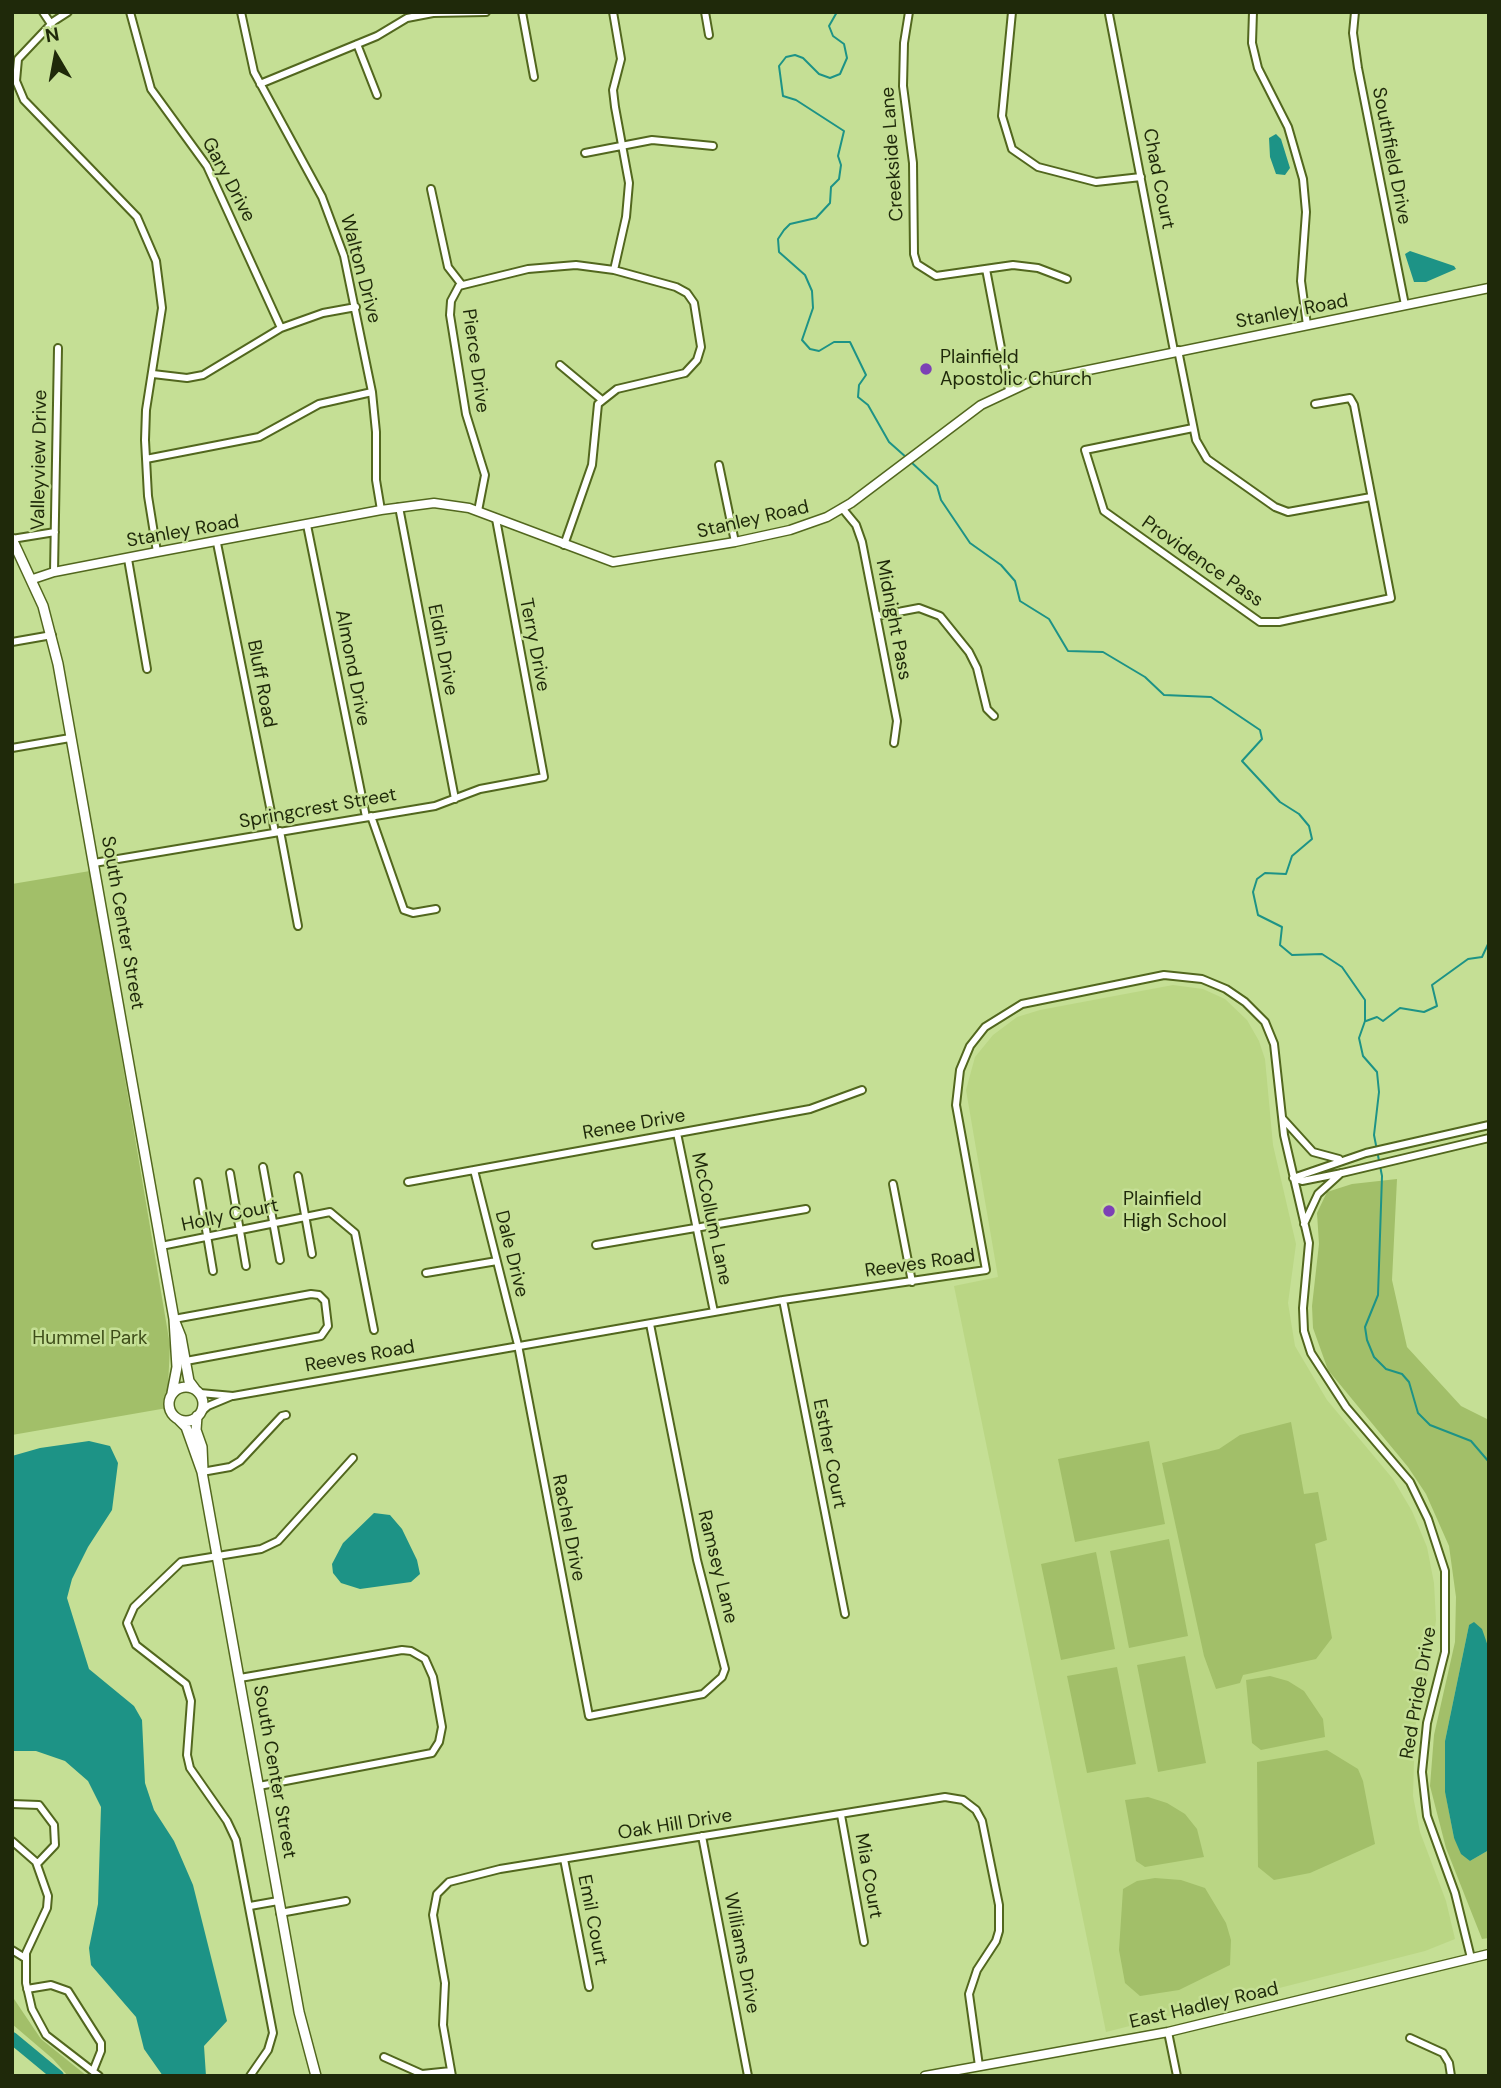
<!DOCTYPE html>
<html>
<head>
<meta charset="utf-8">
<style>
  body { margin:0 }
  #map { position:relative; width:1501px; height:2088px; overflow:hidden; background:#c5df95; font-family:"DM Sans",sans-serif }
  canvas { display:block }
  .frame { position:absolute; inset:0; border:14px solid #1f290a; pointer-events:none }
  .north { position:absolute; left:21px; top:21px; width:70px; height:70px; -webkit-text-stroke:5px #c5df95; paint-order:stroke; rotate:350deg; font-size:19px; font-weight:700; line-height:28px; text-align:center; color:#1f290a }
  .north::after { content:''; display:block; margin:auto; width:24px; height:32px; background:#1f290a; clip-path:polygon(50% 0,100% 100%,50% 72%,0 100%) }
</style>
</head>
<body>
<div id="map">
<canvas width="1501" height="2088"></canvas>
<div class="frame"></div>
<div class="north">N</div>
</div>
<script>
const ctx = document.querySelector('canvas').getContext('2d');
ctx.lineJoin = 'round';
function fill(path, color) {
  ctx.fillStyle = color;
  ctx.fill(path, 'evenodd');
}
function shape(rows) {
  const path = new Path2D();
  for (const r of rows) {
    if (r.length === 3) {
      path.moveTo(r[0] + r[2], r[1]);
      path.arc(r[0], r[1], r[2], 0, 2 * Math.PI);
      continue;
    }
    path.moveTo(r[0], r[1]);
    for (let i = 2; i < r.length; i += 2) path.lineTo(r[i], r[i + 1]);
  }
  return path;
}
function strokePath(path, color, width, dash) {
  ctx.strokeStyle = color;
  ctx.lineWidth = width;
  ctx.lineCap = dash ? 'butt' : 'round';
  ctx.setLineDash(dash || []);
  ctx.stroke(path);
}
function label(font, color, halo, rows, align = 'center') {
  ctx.font = font + ' "DM Sans",sans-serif';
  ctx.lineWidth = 5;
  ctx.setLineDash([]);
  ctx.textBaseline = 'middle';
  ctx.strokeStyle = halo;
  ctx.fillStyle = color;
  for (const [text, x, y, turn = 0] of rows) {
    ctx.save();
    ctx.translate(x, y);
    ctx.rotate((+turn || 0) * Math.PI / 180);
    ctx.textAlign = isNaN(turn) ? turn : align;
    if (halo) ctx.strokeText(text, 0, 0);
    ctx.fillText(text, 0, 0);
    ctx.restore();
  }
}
fill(shape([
  [1173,985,1203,989,1225,999,1247,1020,1259,1041,1265,1059,1273,1145,1296,1244,1288,1303,1295,1346,1327,1400,1393,1479,1412,1511,1427,1547,1434,1583,1436,1620,1430,1664,1415,1727,1413,1796,1420,1832,1446,1901,1455,1939,1425,1951,1106,2032,954,1286,998,1277,966,1090,975,1057,993,1035,1017,1017,1040,1010]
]), '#bad684');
fill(shape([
  [90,871,170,1345,167,1408,12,1435,12,884],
  [1397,1179,1392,1280,1407,1347,1461,1406,1489,1420,1489,1649,1486,1641,1469,1625,1445,1741,1445,1791,1454,1838,1470,1861,1489,1850,1489,1938,1482,1939,1446,1848,1430,1786,1434,1735,1455,1642,1456,1597,1449,1546,1426,1494,1408,1467,1328,1370,1313,1328,1312,1306,1319,1244,1317,1213,1327,1192,1352,1184],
  [1291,1422,1304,1494,1318,1492,1327,1540,1315,1544,1332,1638,1316,1659,1243,1675,1240,1683,1216,1689,1204,1656,1162,1463,1219,1449,1240,1435],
  [1149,1441,1165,1524,1075,1542,1058,1459],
  [1169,1539,1188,1636,1129,1648,1110,1551],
  [1096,1552,1115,1649,1061,1660,1041,1564],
  [1185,1656,1206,1763,1158,1772,1137,1665],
  [1117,1667,1136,1764,1087,1773,1067,1676],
  [1270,1676,1288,1681,1304,1691,1323,1719,1325,1737,1261,1750,1252,1743,1246,1680],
  [1327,1750,1358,1769,1363,1781,1375,1844,1310,1873,1274,1880,1258,1867,1257,1762],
  [1148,1797,1167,1803,1185,1814,1197,1829,1204,1857,1145,1867,1136,1861,1125,1800],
  [1155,1878,1181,1880,1205,1888,1226,1923,1231,1940,1230,1965,1179,1990,1140,1996,1125,1983,1119,1950,1123,1889,1137,1881],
  [12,1996,41,2039,87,2076,68,2076,53,2059,12,2024]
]), '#a2bf69');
fill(shape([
  [1276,134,1281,139,1290,168,1285,175,1276,174,1270,157,1269,138],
  [1410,251,1454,266,1456,269,1426,282,1414,282,1405,254],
  [89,1441,110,1446,118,1463,112,1510,88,1547,72,1579,67,1598,89,1669,134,1706,142,1720,145,1783,154,1810,174,1841,193,1885,227,2021,204,2046,206,2076,163,2076,144,2049,136,2017,91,1965,89,1948,98,1904,101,1807,88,1781,65,1761,36,1751,12,1751,12,1456,40,1448],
  [374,1513,390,1515,402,1529,417,1560,420,1574,411,1582,360,1589,341,1583,333,1573,332,1564,343,1543],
  [1474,1622,1482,1629,1489,1649,1489,1850,1470,1861,1461,1854,1454,1838,1445,1792,1445,1741,1469,1625]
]), '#1d9386');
strokePath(shape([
  [837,12,829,26,833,36,844,44,847,58,840,74,830,78,819,74,803,58,795,55,786,57,779,66,783,96,796,100,844,131,838,156,841,165,839,179,831,187,830,203,816,218,790,224,784,230,778,239,779,252,805,275,812,291,813,308,802,340,810,349,819,351,834,342,850,342,866,375,859,385,858,397,868,405,889,442,907,458],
  [911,462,937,486,941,500,970,543,1001,565,1015,581,1020,601,1049,619,1068,651,1103,652,1145,677,1164,695,1211,697,1260,730,1262,739,1242,761,1280,802,1299,814,1309,826,1312,839,1292,856,1286,874,1265,873,1257,879,1253,892,1258,915,1282,927,1280,945,1292,955,1322,954,1342,967,1365,1000,1365,1021,1359,1038,1363,1056,1377,1072,1379,1092,1374,1135,1382,1176,1378,1295,1365,1327,1367,1340,1374,1357,1386,1369,1402,1374,1409,1382,1418,1413,1430,1425,1471,1441,1489,1462],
  [1489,924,1489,936],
  [1366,1021,1377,1017,1383,1021,1400,1008,1424,1012,1437,1006,1432,985,1468,959,1482,957,1489,942]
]), '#1d9386', 2);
strokePath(shape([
  [12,2038,58,2076]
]), '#1d9386', 12);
const minor = shape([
  [43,12,51,24],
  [68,12,54,21,18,59,16,81,24,100,137,217,156,261,162,308,146,410,145,440,148,496,157,552],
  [130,12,151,89,207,166,281,328],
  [241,12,254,72,322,197,344,256,372,392,376,432,376,480,381,510],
  [522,12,534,77],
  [613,12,621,59,613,90,615,107,629,183,626,217,614,270],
  [705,12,709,35],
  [909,12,904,43,903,86,913,163,914,254,917,264,936,276,1013,265,1038,268,1067,279],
  [1012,12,1002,116,1012,149,1038,167,1096,182,1141,177],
  [1253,12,1252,43,1258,68,1288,127,1303,179,1306,212,1301,281,1307,325],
  [1355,12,1353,33,1358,68,1405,305],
  [1109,14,1174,351],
  [357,44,377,95],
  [260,84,377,36,407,18,433,13,486,12],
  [585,153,652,140,713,146],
  [431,189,448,267,462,285],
  [986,269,1009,390],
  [1178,350,1196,440,1207,459,1275,507,1288,512,1371,497],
  [560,365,602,400],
  [153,374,187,378,203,375,281,328,323,313,356,307],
  [1193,428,1085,450,1104,511,1260,622,1279,622,1391,598,1354,405,1350,398,1315,404],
  [146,459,259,437,319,404,372,392],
  [719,465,735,542],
  [399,507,455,799],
  [842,508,856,525,862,542,897,721,894,743],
  [478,511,485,475,466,414,450,315,451,301,459,286,528,269,576,265,614,270,676,287,687,293,694,303,701,347,697,360,685,373,617,389,598,404,592,465,564,545],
  [307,525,366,817],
  [12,539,55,532],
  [217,543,275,832],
  [128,559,147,669],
  [54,572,58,348],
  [877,616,919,608,940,616,969,652,977,668,987,709,994,716],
  [12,642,52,635],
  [12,748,70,738],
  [371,816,404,910,413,913,436,909],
  [280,831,298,926],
  [94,863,435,806,480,789,544,777,496,519],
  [1283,1119,1313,1152,1339,1159],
  [677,1133,714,1312],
  [263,1167,280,1260],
  [474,1170,518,1345,589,1716,703,1694,722,1677,725,1669,697,1560,650,1324],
  [230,1173,246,1266],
  [298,1176,312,1254],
  [1293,1178,1366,1153,1489,1125],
  [1293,1178,1302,1181,1342,1173,1489,1138],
  [198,1182,213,1271],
  [408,1182,810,1109,862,1090],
  [893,1184,912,1282],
  [1304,1224,1318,1194,1341,1173],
  [596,1245,806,1209],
  [161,1246,330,1212,355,1233,374,1330],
  [426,1273,497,1261],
  [783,1300,845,1614],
  [174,1319,311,1294,319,1295,325,1301,328,1326,321,1336,186,1361],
  [200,1393,233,1396,783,1300,986,1270,956,1105,960,1070,970,1046,985,1027,1022,1004,1164,975,1202,979,1226,989,1245,1002,1265,1022,1274,1044,1284,1135,1309,1243,1303,1308,1304,1331,1311,1353,1346,1407,1410,1482,1428,1519,1445,1571,1445,1652,1427,1723,1422,1772,1427,1816,1455,1893,1471,1958],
  [201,1412,208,1406,232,1396],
  [202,1472,230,1467,240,1461,282,1416,286,1415],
  [240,1678,402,1650,411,1651,425,1659,433,1677,442,1727,439,1742,432,1753,259,1786],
  [12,1804,39,1805,54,1825,55,1845,37,1864],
  [841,1815,864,1942],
  [702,1836,748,2076],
  [12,1841,36,1862,48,1896,47,1908,26,1953,26,1983,32,2009,46,2035,99,2076],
  [564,1859,589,1987],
  [250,1906,278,1901],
  [280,1913,346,1901],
  [12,1950,25,1958],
  [27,1989,51,1985,68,1991,101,2043,101,2051,93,2071],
  [1168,2032,1177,2076],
  [1410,2038,1443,2053,1449,2063,1451,2076],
  [384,2057,422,2074,451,2071],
  [250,2076,268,2050,273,2033,236,1840,227,1821,190,1768,187,1755,191,1701,186,1684,136,1645,127,1623,134,1607,181,1562,261,1549,278,1541,353,1458],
  [452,2076,443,2025,445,1983,433,1915,437,1894,449,1882,500,1869,945,1797,963,1800,976,1810,982,1821,999,1905,999,1931,996,1941,977,1970,969,1994,979,2066]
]);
const tertiary = shape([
  [33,579,54,572,157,552,381,510,434,503,469,508,613,562,735,542,790,530,827,517,851,503,981,405,1030,382,1489,288],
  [925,2076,1168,2032,1489,1954]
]);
const secondary = shape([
  [12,539,43,606,58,664,174,1319,177,1367,172,1393],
  [175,1322,181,1337,189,1381,195,1389],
  [186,1404,17],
  [197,1416,196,1430,202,1447,203,1470],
  [178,1419,186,1427,202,1472,299,2012,316,2076]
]);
strokePath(minor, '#52671e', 10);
strokePath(tertiary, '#52671e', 11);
strokePath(secondary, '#52671e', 12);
strokePath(minor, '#fff', 6);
strokePath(tertiary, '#fff', 8);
strokePath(secondary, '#fff', 9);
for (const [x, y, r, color] of [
  [926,369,7,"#7c40b5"],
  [1109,1211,7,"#7c40b5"]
]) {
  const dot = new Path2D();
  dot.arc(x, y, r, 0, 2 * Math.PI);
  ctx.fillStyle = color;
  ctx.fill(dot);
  strokePath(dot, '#c5df95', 2.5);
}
label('19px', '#1f290a', '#c5df95', [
  ["Creekside Lane",893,154,-94],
  ["Southfield Drive",1391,156,79],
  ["Chad Court",1158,179,79],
  ["Gary Drive",228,180,62],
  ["Walton Drive",360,269,75],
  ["Stanley Road",1292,312,-11],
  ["Pierce Drive",475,361,82],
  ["Valleyview Drive",40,460,-89],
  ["Stanley Road",753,520,-13],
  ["Stanley Road",183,532,-10],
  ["Providence Pass",1202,562,35],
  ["Midnight Pass",893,620,79],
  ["Terry Drive",534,645,79],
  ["Eldin Drive",442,650,79],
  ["Almond Drive",352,668,79],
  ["Bluff Road",261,684,79],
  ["Springcrest Street",318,809,-10],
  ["South Center Street",122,923,80],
  ["Renee Drive",634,1125,-10],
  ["Holly Court",230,1216,-12],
  ["McCollum Lane",711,1219,78],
  ["Dale Drive",511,1254,76],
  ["Reeves Road",920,1264,-8],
  ["Reeves Road",360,1357,-10],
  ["Esther Court",829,1454,79],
  ["Rachel Drive",568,1528,79],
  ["Ramsey Lane",717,1567,76],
  ["Red Pride Drive",1419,1693,-80],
  ["South Center Street",274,1772,80],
  ["Oak Hill Drive",675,1825,-9],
  ["Mia Court",868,1876,80],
  ["Emil Court",592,1920,79],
  ["Williams Drive",741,1953,79],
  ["East Hadley Road",1204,2006,-13]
]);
label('19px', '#1f290a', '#c5df95', [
  ["Plainfield",940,358],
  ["Apostolic Church",940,380],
  ["Plainfield",1123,1200],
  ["High School",1123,1222]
], 'left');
label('19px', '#3d4c18', '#c5df95', [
  ["Hummel Park",90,1339]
]);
</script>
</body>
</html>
